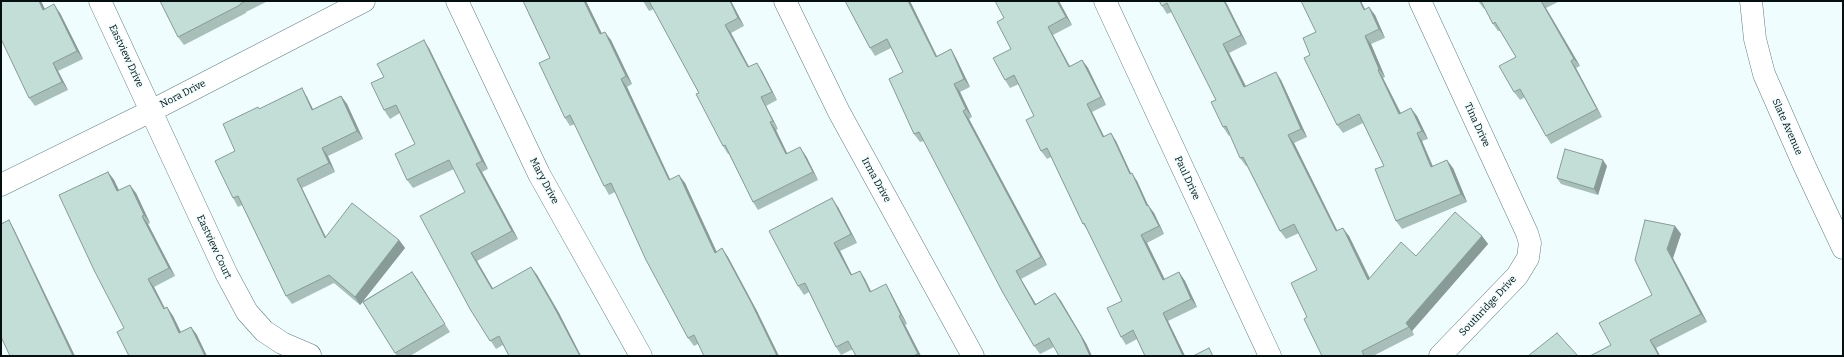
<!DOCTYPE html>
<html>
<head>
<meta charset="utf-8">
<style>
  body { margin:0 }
  #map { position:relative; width:1844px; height:357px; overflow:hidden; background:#f0fdfe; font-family:Bitter,serif }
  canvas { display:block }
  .frame { position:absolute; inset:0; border:2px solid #050f10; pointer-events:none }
</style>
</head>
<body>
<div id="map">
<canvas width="1844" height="357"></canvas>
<div class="frame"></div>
</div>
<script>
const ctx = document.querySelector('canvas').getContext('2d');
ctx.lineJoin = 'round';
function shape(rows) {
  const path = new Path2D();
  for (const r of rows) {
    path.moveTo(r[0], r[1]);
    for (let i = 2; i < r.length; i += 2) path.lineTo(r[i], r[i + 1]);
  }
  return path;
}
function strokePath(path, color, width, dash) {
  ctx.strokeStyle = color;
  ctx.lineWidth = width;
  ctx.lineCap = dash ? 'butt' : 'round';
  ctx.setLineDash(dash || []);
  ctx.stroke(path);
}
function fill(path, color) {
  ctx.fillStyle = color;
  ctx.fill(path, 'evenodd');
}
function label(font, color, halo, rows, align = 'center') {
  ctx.font = font + ' Bitter,serif';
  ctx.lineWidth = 3;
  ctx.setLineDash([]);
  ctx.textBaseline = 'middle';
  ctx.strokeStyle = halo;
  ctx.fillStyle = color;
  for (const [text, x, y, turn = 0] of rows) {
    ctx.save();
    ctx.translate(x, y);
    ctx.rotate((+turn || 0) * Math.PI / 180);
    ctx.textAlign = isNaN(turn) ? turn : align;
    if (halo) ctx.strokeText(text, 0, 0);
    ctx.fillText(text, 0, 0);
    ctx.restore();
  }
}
const minor = shape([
  [100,1,227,275,247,312,264,331,282,343,310,355],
  [457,1,539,174,641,356],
  [785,1,839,112,973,356],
  [1105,1,1270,356],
  [1420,1,1527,233,1530,243,1528,258,1517,276,1440,356],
  [1751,1,1755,39,1764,74,1804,165,1843,248],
  [1,185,151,111,364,1]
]);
strokePath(minor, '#607b7e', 23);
strokePath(minor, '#fff', 22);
fill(shape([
  [1,1,41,1,45,9,60,13,83,59,58,71,68,90,35,106,29,98],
  [160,1,268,1,246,12,246,13,184,45,178,37],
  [523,1,586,1,602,34,611,40,632,84,627,87,670,179,685,183,716,252,722,248,728,257,758,313,694,346,688,338,615,192,609,195,604,186,575,124,570,126,565,118,550,58],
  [643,1,731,1,744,26,731,33,749,67,762,71,777,100,766,106,778,129,776,130,787,154,806,156,818,180,758,210,753,202,729,154,728,154,723,146,699,93,654,9,649,11],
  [845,1,910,1,937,56,951,49,956,58,970,87,960,92,972,117,969,119,1047,265,1021,279,1036,304,1055,293,1061,301,1087,345,1054,347,1040,354,1034,346,924,141,920,142,914,134,903,72,891,48,875,56,870,48],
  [1059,1,1072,25,1053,35,1070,66,1082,60,1088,68,1106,105,1092,112,1104,136,1116,141,1131,174,1137,181,1148,205,1154,213,1164,234,1147,243,1165,280,1179,272,1185,281,1197,307,1168,321,1185,356,1145,356,1137,339,1126,345,1121,337,1122,301,1089,232,1083,224,1051,157,1047,159,1041,151,1034,116,1019,84,1010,88,1005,80,1011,49,1004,18],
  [1159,1,1225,1,1247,44,1229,53,1246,86,1281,80,1307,137,1294,143,1337,231,1349,236,1370,278,1416,256,1482,236,1488,244,1412,331,1414,335,1373,356,1322,356,1307,317,1317,270,1299,233,1286,239,1280,231,1247,166,1246,166,1240,158,1230,135,1229,136,1223,127,1216,100,1172,12,1167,14,1162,6],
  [1361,1,1365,9,1375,15,1385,38,1371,44,1385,77,1383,78,1401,113,1417,116,1428,139,1422,141,1433,166,1453,168,1467,202,1402,229,1396,221,1384,166,1363,123,1343,133,1337,125,1310,55,1316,32],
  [1478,1,1560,1,1546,8,1580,66,1576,68,1602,117,1551,144,1546,136,1525,97,1520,100,1514,92,1516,57,1500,31,1498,31,1493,24,1485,8,1484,9],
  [429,48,488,169,482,172,518,239,477,261,493,289,531,267,537,275,559,313,581,356,509,356,503,345,496,349,470,309,465,192,454,169,413,188,407,180,415,144,400,113,390,119,384,110,384,77],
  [302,88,307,97,313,109,341,96,347,104,363,139,328,156,335,172,302,188,326,237,399,240,405,248,363,301,412,272,450,332,410,356,397,356,363,302,360,305,334,283,292,304,286,296,242,205,238,207,233,198,235,151,260,109],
  [1607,166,1598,195,1561,184,1557,178],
  [108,172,114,180,119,190,136,193,150,223,148,224,175,276,154,287,165,308,167,307,173,316,181,332,191,327,197,335,124,328],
  [838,207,857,243,840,251,852,275,860,271,865,279,871,291,891,293,907,324,905,325,921,356,856,356,853,349,841,355,836,347,809,292,804,295,798,286],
  [1675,226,1681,234,1673,258,1707,322,1656,348,1660,356,1590,356,1611,345,1652,295]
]), '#a7bfb8');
fill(shape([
  [39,1,41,1,49,18,43,10],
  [584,1,586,1,606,42,600,34],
  [730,1,731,1,744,26,738,18],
  [908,1,910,1,941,65,936,57],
  [1057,1,1059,1,1072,25,1066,17],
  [1224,1,1225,1,1227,4,1247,44,1241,35],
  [1360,1,1361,1,1369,18,1364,10],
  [1541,1,1546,8,1580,66,1574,59],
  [54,4,60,13,83,59,77,51],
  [1369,7,1375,15,1385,38,1379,29],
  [725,25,731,33,754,76,748,67],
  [1048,27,1053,35,1074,75,1069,67],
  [605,32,611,40,632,84,626,76],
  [1365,36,1371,44,1385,77,1379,69],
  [424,40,429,48,488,169,482,161],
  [1223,44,1229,53,1250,95,1244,87],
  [951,49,956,58,970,87,964,79],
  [1082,60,1088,68,1106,105,1101,97],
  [1571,61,1576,68,1602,117,1597,109],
  [53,63,58,71,68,90,62,82],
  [757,63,762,71,777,100,772,92],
  [1378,70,1383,78,1405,122,1399,114],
  [1276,72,1281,80,1307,137,1301,129],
  [621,79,627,87,674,188,669,180],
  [954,84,960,92,972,117,966,109],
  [302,88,307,97,317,118,312,110],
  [341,96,347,104,363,139,357,131],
  [761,97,766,106,778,129,773,121],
  [1087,104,1092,112,1108,145,1103,137],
  [1411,108,1417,116,1428,139,1422,131],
  [963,111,969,119,1047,265,1041,257],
  [770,122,776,130,792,163,786,154],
  [1111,133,1116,141,1135,182,1130,174],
  [1417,133,1422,141,1436,175,1431,167],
  [1288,135,1294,143,1342,240,1336,231],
  [800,147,806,156,818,180,813,172],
  [322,148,328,156,335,172,329,163],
  [1447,160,1453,168,1467,202,1461,194],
  [1603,160,1607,166,1598,195,1594,189],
  [476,164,482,172,518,239,512,231],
  [108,172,114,180,123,199,117,191],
  [1132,173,1137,181,1152,214,1147,206],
  [679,175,685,183,721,261,715,253],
  [297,179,302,188,330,246,325,238],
  [130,185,136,193,150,223,144,215],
  [832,198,838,207,857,243,851,234],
  [1148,205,1154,213,1164,234,1159,226],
  [142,216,148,224,175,276,169,268],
  [9,220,14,229,75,356,73,356],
  [1675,226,1681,234,1673,258,1707,322,1701,314,1667,249],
  [1343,228,1349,236,1374,288,1368,280],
  [1141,235,1147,243,1169,288,1163,280],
  [1482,236,1488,244,1412,331,1414,335,1409,327,1406,323],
  [399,240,405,248,360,305,355,297],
  [834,243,840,251,856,283,851,275],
  [722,248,728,257,758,313,779,356,777,356],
  [471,253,477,261,498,297,492,289],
  [531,267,537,275,559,313,581,356,580,356],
  [860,271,865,279,875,300,870,292],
  [1016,271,1021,279,1041,313,1035,305],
  [412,272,418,280,450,332,445,324],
  [1179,272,1185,281,1197,307,1191,299],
  [148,279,154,287,169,317,164,309],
  [886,284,891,293,907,324,901,315],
  [1055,293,1061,301,1087,345,1092,356,1090,356],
  [167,307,173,316,185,341,179,333],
  [1163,313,1168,321,1185,356,1183,356],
  [899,316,905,325,921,356,920,356,918,354],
  [191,327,197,335,207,356,205,356],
  [1650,340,1656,348,1660,356,1659,356]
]), '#889b96');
const building = shape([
  [1,1,39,1,43,10,54,4,77,51,53,63,62,82,29,98,1,39,1,1],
  [160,1,246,1,240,4,240,5,178,37,160,1],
  [523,1,584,1,600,34,605,32,626,76,621,79,669,180,679,175,715,253,722,248,752,304,777,356,704,356,694,335,688,338,646,260,611,183,604,186,570,115,565,118,539,63,550,58,523,1],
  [649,1,730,1,738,18,725,25,748,67,757,63,772,92,761,97,773,121,770,122,786,154,800,147,813,172,753,202,725,145,723,146,696,94,699,93,649,1],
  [845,1,908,1,936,57,951,49,964,79,954,84,966,109,963,111,1041,257,1016,271,1035,305,1055,293,1081,336,1090,356,1059,356,1049,338,1034,346,1003,293,919,132,914,134,889,79,903,72,887,39,870,48,845,1],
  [995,1,1057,1,1066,17,1048,27,1069,67,1082,60,1101,97,1087,104,1103,137,1111,133,1130,174,1132,173,1147,206,1148,205,1159,226,1141,235,1163,280,1179,272,1191,299,1163,313,1183,356,1145,356,1133,330,1121,337,1107,308,1122,301,1084,223,1083,224,1047,148,1041,151,1026,120,1034,116,1014,75,1005,80,993,58,1011,49,997,22,1004,18,995,1],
  [1159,1,1224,1,1241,35,1223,44,1244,87,1276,72,1301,129,1288,135,1336,231,1343,228,1368,280,1401,242,1416,256,1455,212,1482,236,1406,323,1409,327,1362,351,1364,356,1322,356,1304,319,1307,317,1291,283,1317,270,1294,224,1280,231,1243,157,1240,158,1226,126,1223,127,1211,102,1216,100,1167,3,1162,6,1159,1],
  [1301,1,1360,1,1364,10,1369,7,1379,29,1365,36,1379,69,1378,70,1399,114,1411,108,1422,131,1417,133,1431,167,1447,160,1461,194,1396,221,1375,169,1384,166,1359,114,1337,125,1304,58,1310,55,1303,38,1316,32,1301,1],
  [1481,1,1541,1,1574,59,1571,61,1597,109,1546,136,1520,89,1514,92,1499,66,1516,57,1495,22,1493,24,1481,1],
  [424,40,482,161,476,164,512,231,471,253,492,289,531,267,553,305,580,356,509,356,499,336,490,341,470,309,420,216,465,192,449,160,407,180,395,154,415,144,396,105,384,110,371,83,384,77,377,64,424,40],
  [302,88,312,110,341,96,357,131,322,148,329,163,297,179,325,238,352,203,399,240,355,297,329,275,286,296,238,196,233,198,215,161,235,151,223,124,258,107,259,109,302,88],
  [1565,149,1603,160,1594,189,1557,178,1565,149],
  [108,172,117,191,130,185,144,215,142,216,169,268,148,279,164,309,167,307,179,333,191,327,205,356,129,356,117,332,124,328,94,270,59,195,108,172],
  [832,198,851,234,834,243,851,275,860,271,870,292,886,284,901,315,899,316,918,354,913,356,856,356,848,341,836,347,805,283,798,286,769,231,832,198],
  [9,220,73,356,13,356,13,355,10,356,1,337,1,224,9,220],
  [1645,220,1675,226,1667,249,1701,314,1650,340,1659,356,1590,356,1611,345,1599,323,1652,295,1635,260,1645,220],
  [412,272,445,324,395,353,363,302,412,272],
  [1557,333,1578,356,1528,356,1557,333],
  [1209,348,1213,356,1193,356,1209,348]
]);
fill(building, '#c2ded6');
strokePath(building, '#889b96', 1);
label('10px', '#050f10', '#f0fdfe', [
  ["Eastview Drive",126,56,65],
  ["Nora Drive",183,94,-27],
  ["Tina Drive",1477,125,65],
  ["Slate Avenue",1787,127,66],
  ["Paul Drive",1187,178,65],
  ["Irma Drive",876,180,61],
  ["Mary Drive",544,181,62],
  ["Eastview Court",214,247,65],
  ["Southridge Drive",1488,306,-47]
]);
</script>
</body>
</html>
